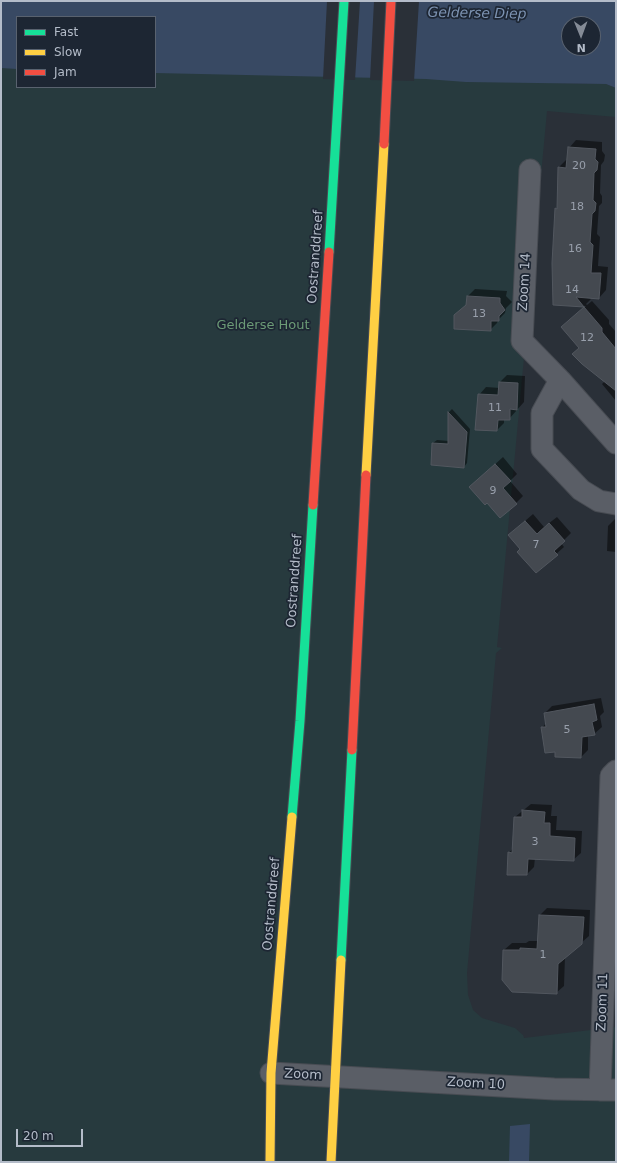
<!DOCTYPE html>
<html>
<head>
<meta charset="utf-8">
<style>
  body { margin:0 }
  #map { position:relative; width:617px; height:1163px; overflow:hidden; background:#2a3038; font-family:"DejaVu Sans",sans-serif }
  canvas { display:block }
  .frame { position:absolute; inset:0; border:2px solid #b4bcc9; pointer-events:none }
  .legend { position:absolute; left:16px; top:16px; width:140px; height:72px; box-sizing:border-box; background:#1d2633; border:1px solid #59626f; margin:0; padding:5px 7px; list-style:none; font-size:12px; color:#b4bcc9 }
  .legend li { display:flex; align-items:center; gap:8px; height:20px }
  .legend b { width:20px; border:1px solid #59626f }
  .north { position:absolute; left:561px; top:16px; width:40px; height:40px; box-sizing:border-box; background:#1d2633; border:1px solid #59626f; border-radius:50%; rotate:179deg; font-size:11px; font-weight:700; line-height:16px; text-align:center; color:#b4bcc9 }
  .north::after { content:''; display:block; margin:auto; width:14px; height:18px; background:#848b96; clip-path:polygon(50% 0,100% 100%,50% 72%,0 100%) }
  .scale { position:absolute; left:16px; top:1129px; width:67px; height:18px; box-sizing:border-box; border:2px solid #b4bcc9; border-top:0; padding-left:5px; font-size:12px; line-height:14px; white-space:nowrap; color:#b4bcc9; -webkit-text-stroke:3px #1d2633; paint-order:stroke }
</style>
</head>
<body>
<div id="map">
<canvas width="617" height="1163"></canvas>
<div class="frame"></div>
<ul class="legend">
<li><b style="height:5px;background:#16e098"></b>Fast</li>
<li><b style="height:5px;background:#ffcf43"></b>Slow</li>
<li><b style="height:5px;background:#f24e42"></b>Jam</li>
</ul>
<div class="north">N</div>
<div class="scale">20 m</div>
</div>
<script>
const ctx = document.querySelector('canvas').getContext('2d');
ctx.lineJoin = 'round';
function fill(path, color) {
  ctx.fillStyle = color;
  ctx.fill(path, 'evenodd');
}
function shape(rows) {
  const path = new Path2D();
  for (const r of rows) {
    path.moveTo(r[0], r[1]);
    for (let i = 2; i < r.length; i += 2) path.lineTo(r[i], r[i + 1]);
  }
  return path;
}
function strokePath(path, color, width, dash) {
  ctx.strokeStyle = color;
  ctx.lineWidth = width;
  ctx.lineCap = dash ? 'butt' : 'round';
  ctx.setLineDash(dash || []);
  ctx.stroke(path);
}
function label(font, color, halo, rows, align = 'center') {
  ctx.font = font + ' "DejaVu Sans",sans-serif';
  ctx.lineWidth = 3.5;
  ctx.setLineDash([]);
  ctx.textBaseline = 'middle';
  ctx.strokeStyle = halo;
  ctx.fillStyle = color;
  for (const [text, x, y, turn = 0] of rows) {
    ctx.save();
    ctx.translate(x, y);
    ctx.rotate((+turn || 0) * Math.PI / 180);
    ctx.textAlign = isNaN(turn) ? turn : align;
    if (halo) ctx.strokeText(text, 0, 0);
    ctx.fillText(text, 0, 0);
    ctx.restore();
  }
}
fill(shape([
  [1,47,17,48,17,87,155,87,155,56,550,83,606,84,616,88,616,117,547,111,497,647,502,648,496,653,467,973,468,995,473,1010,482,1018,515,1028,523,1035,524,1038,616,1027,616,1162,1,1162]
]), '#273a3e');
fill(shape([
  [1,1,616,1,616,88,606,84,466,82,426,79,155,73,155,17,17,17,17,69,1,68],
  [569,24,593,24,593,48,569,48],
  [530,1124,529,1162,509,1162,510,1126]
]), '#384963');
fill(shape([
  [327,1,360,1,355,80,323,79],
  [374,1,419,1,414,81,370,80]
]), '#2a3038');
fill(shape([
  [576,140,602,142,602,151,605,155,604,161,601,165,600,193,602,196,602,203,599,206,597,234,600,237,598,266,608,267,606,290,599,298,589,297,591,299,586,304,587,305,592,301,609,320,609,324,616,332,616,401,602,384,605,381,580,348,570,320,586,306,554,304,556,209,558,207,559,167,566,160,568,160,569,148],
  [475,289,507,291,506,296,512,302,506,308,505,313,498,320,497,323,490,330,467,304,468,296],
  [507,375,525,376,524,402,509,419,504,419,504,423,497,430,479,395,486,387,500,388,500,382],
  [452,409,470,429,467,463,464,467,433,443,437,440,449,441,449,412],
  [503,457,517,474,510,481,523,496,516,503,487,501,478,480],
  [533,514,544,527,557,517,571,533,561,543,564,547,536,572,521,548,517,528],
  [616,518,616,552,607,551,608,526],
  [601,698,604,712,600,716,602,727,594,734,588,735,588,750,581,757,556,750,542,728,546,723,545,713,552,706],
  [531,804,552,805,551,816,557,816,556,830,582,831,581,853,573,860,535,858,534,867,527,874,509,853,513,848,515,817],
  [547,908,590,910,589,936,565,957,564,986,556,993,504,950,512,943,526,943,529,941,539,941,540,915]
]), '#0007');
const building = shape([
  [568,147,596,149,595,159,598,162,597,170,594,173,593,200,596,203,595,211,592,214,590,242,593,245,591,273,601,273,599,299,576,297,584,307,553,305,552,263,555,208,557,209,558,167,566,168,568,147],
  [467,296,500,298,500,303,505,310,499,316,499,321,491,321,491,331,454,329,454,315,466,305,467,296],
  [584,307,602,328,602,332,616,349,616,391,582,364,572,354,579,348,561,327,584,307],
  [499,382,518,383,517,410,510,409,510,420,498,420,497,431,475,430,478,394,498,395,499,382],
  [448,412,467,432,464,468,431,465,432,443,448,444,448,412],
  [495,464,511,481,503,488,517,504,500,518,487,503,485,505,469,487,495,464],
  [525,521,537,534,549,523,565,541,554,551,558,555,536,573,517,552,520,549,508,535,525,521],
  [594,704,597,720,592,722,595,735,582,737,581,758,555,757,555,752,545,753,541,727,546,727,544,713,594,704],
  [522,810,545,812,544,823,550,823,550,836,575,838,574,861,528,859,527,875,507,875,508,852,512,853,514,817,522,817,522,810],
  [539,915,584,917,582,944,558,964,557,994,512,992,502,980,503,950,520,950,520,948,537,949,539,915]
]);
fill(building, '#444950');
strokePath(building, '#52575f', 1);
const street = shape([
  [530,170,522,341,560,380,616,443],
  [560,380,542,413,542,449,581,490,599,501,616,504],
  [271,1073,554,1089,616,1090],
  [600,1090,611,776,616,771]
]);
const fast = shape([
  [329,252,344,1],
  [292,817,300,721,313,505],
  [341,960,352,750]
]);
const slow = shape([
  [366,475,384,144],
  [270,1162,271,1073,292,817],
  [331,1162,341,960]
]);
const jam = shape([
  [384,144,391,1],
  [313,505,329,252],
  [352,750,366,475]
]);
strokePath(street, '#484c53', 23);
strokePath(fast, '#484c53', 11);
strokePath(slow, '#484c53', 11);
strokePath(jam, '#484c53', 11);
strokePath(street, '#5a5e66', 21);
strokePath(fast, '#16e098', 9);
strokePath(slow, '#ffcf43', 9);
strokePath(jam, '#f24e42', 9);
label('11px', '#989fab', null, [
  ["20",579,166],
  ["18",577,207],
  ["16",575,249],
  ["14",572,290],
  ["13",479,314],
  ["12",587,338],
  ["11",495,408],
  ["9",493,491],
  ["7",536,545],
  ["5",567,730],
  ["3",535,842],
  ["1",543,955]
]);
label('13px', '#b4bcc9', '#1d2633', [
  ["Oostranddreef",316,257,-86],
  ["Zoom 14",525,282,-87],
  ["Oostranddreef",295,581,-86],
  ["Oostranddreef",272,904,-85],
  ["Zoom 11",603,1002,-88],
  ["Zoom",303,1075,3],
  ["Zoom 10",476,1084,3]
]);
label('13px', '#6b9a76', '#1d2633', [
  ["Gelderse Hout",263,326]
]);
label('italic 14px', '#7c92b1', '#1d2633', [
  ["Gelderse Diep",477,14,1]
]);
</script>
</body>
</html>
